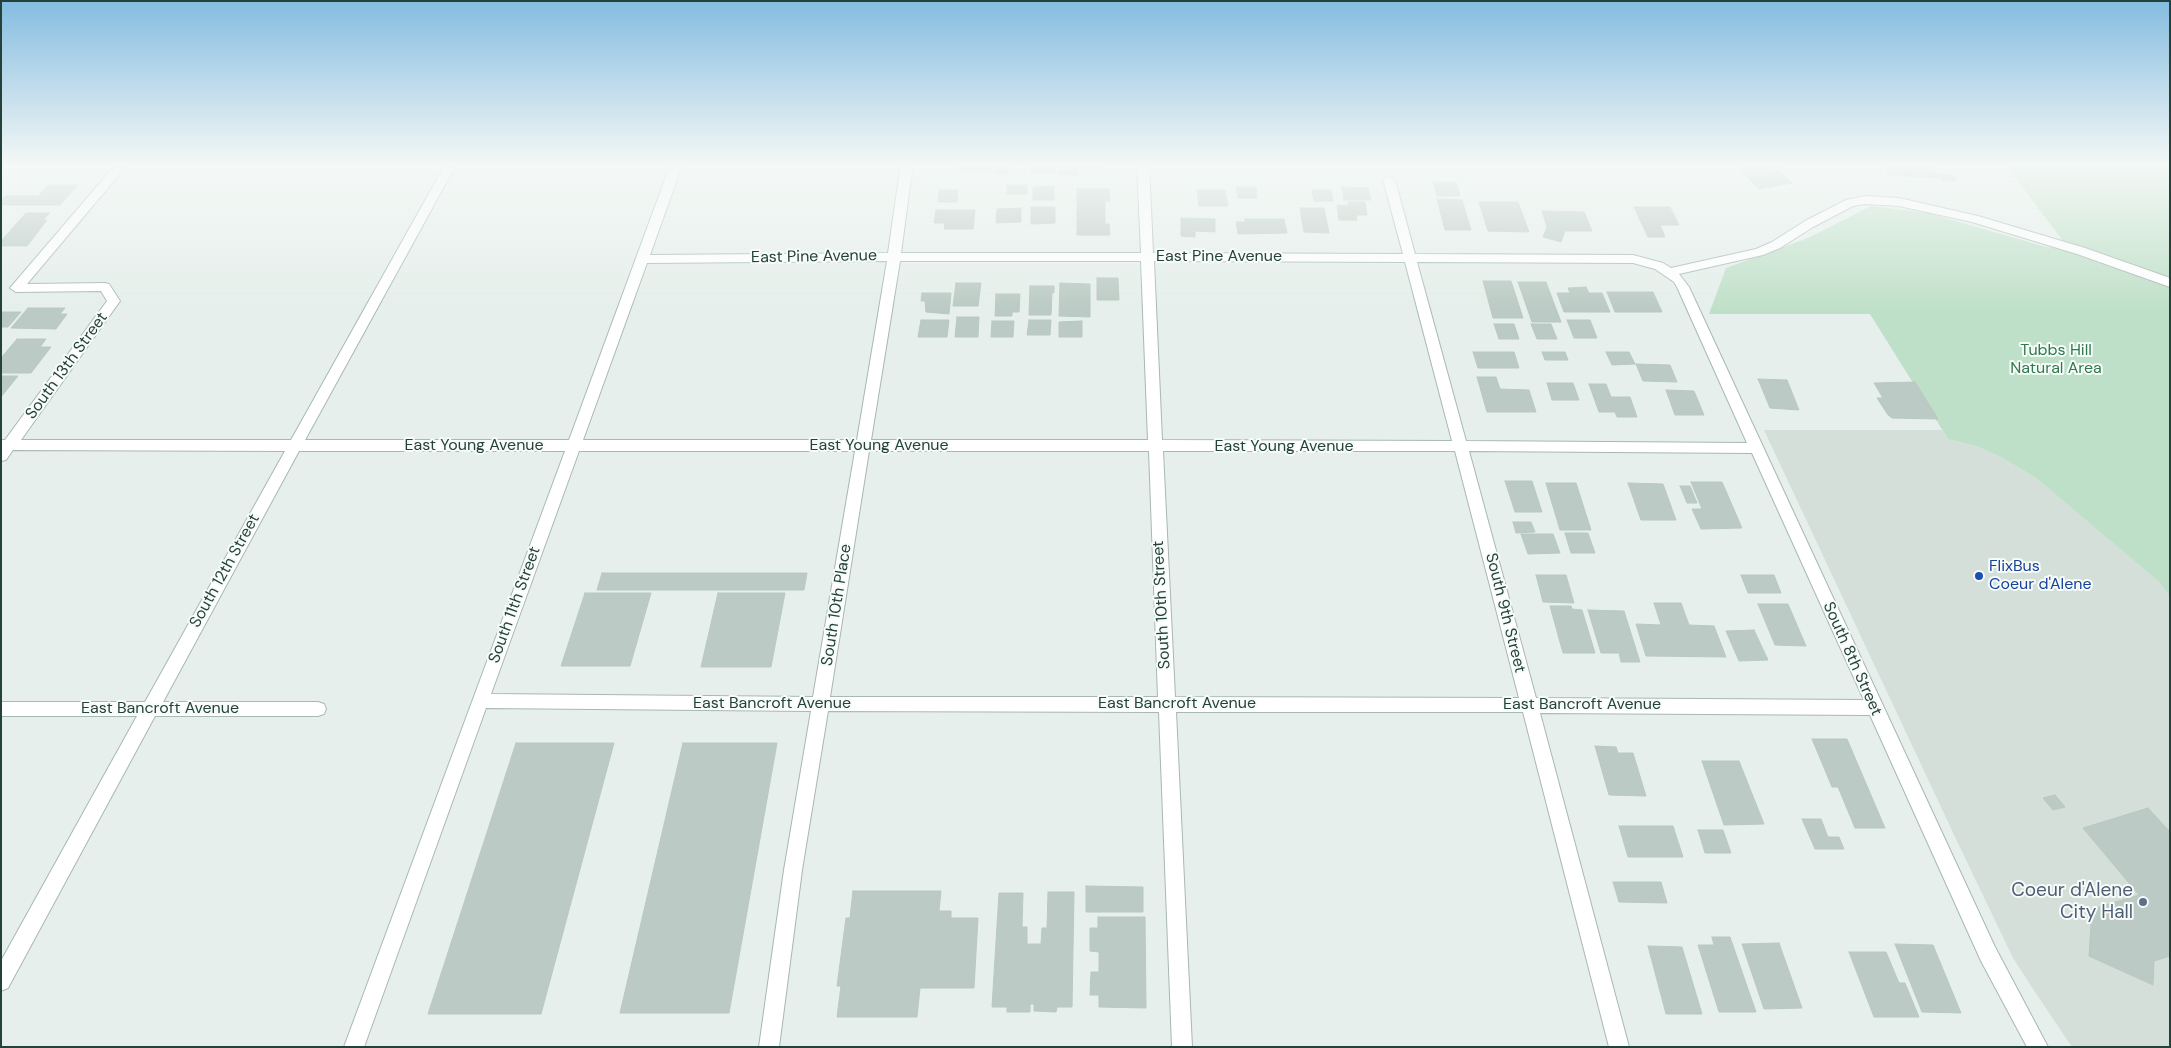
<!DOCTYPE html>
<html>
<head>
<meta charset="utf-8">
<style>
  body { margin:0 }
  #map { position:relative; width:2171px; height:1048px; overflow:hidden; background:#e6efeb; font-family:"DM Sans",sans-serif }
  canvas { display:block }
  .frame { position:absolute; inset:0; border:2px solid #24423a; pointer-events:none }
</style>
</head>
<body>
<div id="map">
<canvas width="2171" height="1048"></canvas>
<div class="frame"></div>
</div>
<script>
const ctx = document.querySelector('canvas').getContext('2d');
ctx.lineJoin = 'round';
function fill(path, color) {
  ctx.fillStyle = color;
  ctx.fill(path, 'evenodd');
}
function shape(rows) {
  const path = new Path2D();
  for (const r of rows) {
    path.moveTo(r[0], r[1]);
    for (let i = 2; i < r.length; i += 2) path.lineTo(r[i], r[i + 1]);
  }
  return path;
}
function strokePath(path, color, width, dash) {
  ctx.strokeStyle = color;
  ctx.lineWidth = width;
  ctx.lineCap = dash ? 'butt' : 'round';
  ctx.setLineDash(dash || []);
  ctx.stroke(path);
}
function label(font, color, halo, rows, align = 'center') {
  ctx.font = font + ' "DM Sans",sans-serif';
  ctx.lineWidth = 4;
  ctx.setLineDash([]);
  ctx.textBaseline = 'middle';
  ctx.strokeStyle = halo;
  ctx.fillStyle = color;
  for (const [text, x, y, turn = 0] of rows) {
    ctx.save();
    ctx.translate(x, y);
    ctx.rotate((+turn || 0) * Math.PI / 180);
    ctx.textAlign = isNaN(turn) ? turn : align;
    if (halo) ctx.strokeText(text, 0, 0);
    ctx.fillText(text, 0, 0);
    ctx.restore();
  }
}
fill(shape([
  [1764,430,1942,430,1948,439,1976,446,2001,457,2036,478,2159,582,2170,597,2170,1047,2072,1047,2033,989,2013,958,1956,839]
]), '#d4dfda');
fill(shape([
  [2004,163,2170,163,2170,597,2159,582,2036,478,2001,457,1976,446,1948,439,1870,314,1709,314,1726,268,1808,238,1871,206,1928,213,2046,247,2066,248,2060,237]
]), '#bfe0c8');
const building = shape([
  [960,163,996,163,995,171,959,171,960,163],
  [998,163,1010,163,1008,174,996,174,998,163],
  [1031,163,1056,165,1056,173,1031,173,1031,163],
  [1060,163,1104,163,1104,169,1078,169,1078,175,1059,175,1060,163],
  [1739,163,1782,163,1783,169,1768,167,1769,173,1780,171,1792,183,1759,189,1740,170,1739,163],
  [1883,163,1932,164,1940,178,1889,175,1883,163],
  [1939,174,1953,175,1956,181,1942,180,1939,174],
  [1433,182,1456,182,1460,196,1437,196,1433,182],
  [48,185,78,185,60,205,1,205,1,201,5,196,38,196,48,185],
  [1007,185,1027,185,1027,194,1007,194,1007,185],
  [1054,186,1054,200,1033,200,1033,187,1054,186],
  [1236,187,1256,187,1257,198,1238,198,1236,187],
  [1342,187,1368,188,1371,200,1344,200,1342,187],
  [1077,189,1109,189,1110,201,1105,201,1105,224,1109,224,1110,235,1077,235,1077,189],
  [939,190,958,190,957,202,938,202,939,190],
  [1197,190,1225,190,1228,206,1199,206,1197,190],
  [1312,190,1331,190,1333,201,1314,201,1312,190],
  [1437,199,1462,200,1471,230,1445,230,1437,199],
  [1348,202,1365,202,1367,215,1356,215,1357,220,1339,220,1337,205,1349,206,1348,202],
  [1479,202,1518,202,1529,232,1488,231,1479,202],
  [1031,207,1055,207,1055,223,1031,224,1031,207],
  [1634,207,1670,207,1679,225,1660,225,1665,237,1648,237,1634,207],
  [1021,208,1021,222,996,223,997,209,1021,208],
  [1300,208,1324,208,1329,233,1304,232,1300,208],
  [936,210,975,210,973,229,944,229,945,223,934,223,936,210],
  [1542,211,1584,212,1592,231,1565,231,1561,242,1543,237,1547,227,1542,211],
  [26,213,50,213,43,220,47,220,27,246,1,246,1,241,26,213],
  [1181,218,1215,219,1215,232,1195,231,1195,237,1181,236,1181,218],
  [1245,219,1284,219,1287,233,1238,234,1236,222,1245,222,1245,219],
  [1097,278,1118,278,1119,300,1097,300,1097,278],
  [1483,281,1511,281,1523,318,1493,318,1483,281],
  [1518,282,1546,282,1561,322,1532,322,1518,282],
  [956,283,981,283,978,306,953,306,956,283],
  [1060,283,1090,284,1090,317,1059,316,1060,283],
  [1030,286,1054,286,1054,293,1052,292,1051,315,1029,315,1030,286],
  [1586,287,1589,293,1602,293,1610,312,1564,312,1557,293,1570,293,1568,288,1586,287],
  [1607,292,1653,292,1662,312,1615,312,1607,292],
  [922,293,951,293,949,314,926,312,925,301,921,301,922,293],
  [996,294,1020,294,1019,312,1012,312,1012,316,995,316,996,294],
  [28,308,65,308,60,314,67,314,56,329,11,328,28,308],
  [1,312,21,312,8,327,1,327,1,312],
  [957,317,979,317,978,337,955,337,957,317],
  [921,320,949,320,947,337,918,337,921,320],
  [1029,320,1051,320,1050,335,1027,335,1029,320],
  [1567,320,1590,320,1597,338,1574,338,1567,320],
  [992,321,1014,321,1013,337,991,337,992,321],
  [1082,321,1082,337,1059,337,1059,322,1082,321],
  [1494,324,1514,324,1519,339,1499,339,1494,324],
  [1531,324,1551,324,1557,339,1537,339,1531,324],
  [17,339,46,339,40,347,51,347,31,373,1,373,1,358,17,339],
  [1473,352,1514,352,1519,368,1478,368,1473,352],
  [1542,352,1565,352,1568,360,1545,360,1542,352],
  [1606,352,1629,352,1635,364,1612,365,1606,352],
  [1636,364,1670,365,1677,382,1643,381,1636,364],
  [1,376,18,376,1,397,1,376],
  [1477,377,1496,377,1500,389,1529,390,1536,412,1487,412,1477,377],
  [1758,379,1787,380,1799,410,1770,408,1758,379],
  [1915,382,1938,419,1892,418,1888,415,1877,398,1883,398,1874,383,1915,382],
  [1547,383,1573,383,1579,400,1552,400,1547,383],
  [1589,384,1606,384,1611,397,1630,397,1637,417,1617,417,1615,412,1599,412,1589,384],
  [1666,390,1694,391,1704,415,1675,415,1666,390],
  [1505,481,1532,481,1542,512,1515,512,1505,481],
  [1691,482,1722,482,1742,528,1701,529,1692,509,1702,509,1691,482],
  [1546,483,1576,483,1591,530,1560,530,1546,483],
  [1628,483,1663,484,1676,520,1641,520,1628,483],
  [1680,486,1690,486,1697,503,1687,503,1680,486],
  [1513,522,1531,522,1535,532,1516,533,1513,522],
  [1565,533,1588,533,1595,553,1571,553,1565,533],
  [1521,534,1553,534,1560,553,1528,554,1521,534],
  [602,573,807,573,804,590,597,590,602,573],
  [1536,575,1566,575,1574,603,1543,602,1536,575],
  [1741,575,1774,575,1781,593,1748,593,1741,575],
  [585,593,651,593,630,666,561,666,585,593],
  [718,593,785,593,771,667,701,667,718,593],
  [1654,603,1681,603,1689,625,1714,626,1726,657,1646,656,1636,624,1661,625,1654,603],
  [1758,604,1788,604,1806,646,1775,645,1758,604],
  [1550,606,1571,606,1572,609,1582,610,1595,653,1563,653,1550,606],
  [1588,610,1624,611,1640,662,1621,662,1619,653,1601,653,1588,610],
  [1754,630,1768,660,1739,661,1726,631,1754,630],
  [1812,739,1847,739,1885,828,1855,828,1838,787,1832,787,1812,739],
  [516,743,614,743,541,1014,428,1014,516,743],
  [683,743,777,743,729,1013,620,1013,683,743],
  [1595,746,1616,747,1618,753,1633,753,1646,796,1609,795,1595,746],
  [1702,761,1739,761,1764,824,1724,825,1702,761],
  [2055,795,2065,807,2053,810,2043,798,2055,795],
  [2148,808,2170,832,2170,956,2154,961,2153,985,2089,956,2092,909,2139,895,2083,828,2148,808],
  [1802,819,1821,819,1828,837,1839,837,1844,849,1815,849,1802,819],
  [1619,826,1673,826,1683,857,1628,857,1619,826],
  [1698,830,1723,830,1731,853,1705,853,1698,830],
  [1613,882,1661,882,1667,903,1619,902,1613,882],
  [1086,886,1143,887,1143,912,1086,912,1086,886],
  [853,891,941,891,939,911,951,911,951,918,978,918,974,988,920,988,917,1017,837,1017,841,986,837,986,846,918,850,918,853,891],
  [1048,892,1074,892,1072,1007,1057,1007,1056,1012,1034,1011,1034,1004,1030,1004,1030,1012,1007,1012,1007,1007,992,1007,999,893,1023,893,1022,927,1027,927,1027,944,1041,944,1042,928,1047,928,1048,892],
  [1098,917,1145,917,1146,1008,1099,1007,1099,995,1090,995,1091,972,1099,972,1099,952,1090,951,1090,928,1098,928,1098,917],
  [1712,937,1730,937,1756,1012,1719,1012,1698,945,1714,945,1712,937],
  [1779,943,1802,1008,1764,1009,1742,944,1779,943],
  [1895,944,1933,945,1961,1013,1922,1012,1895,944],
  [1648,946,1682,947,1702,1014,1666,1014,1648,946],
  [1849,952,1886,952,1899,983,1905,983,1919,1017,1874,1017,1849,952]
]);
fill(building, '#bbcac4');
strokePath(building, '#b8c9c2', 1);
const street = shape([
  [117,163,129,163,27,284,105,283,109,284,120,301,21,440,291,440,446,163,457,163,305,440,569,440,671,163,683,163,650,255,888,253,901,163,913,163,901,253,1141,253,1137,163,1149,163,1153,253,1403,254,1383,180,1389,176,1395,180,1415,254,1633,255,1663,263,1671,268,1756,249,1772,242,1805,221,1846,200,1865,196,1899,198,1978,216,2085,248,2170,278,2170,287,2077,254,1972,222,1899,206,1865,204,1853,206,1813,227,1780,248,1763,255,1679,274,1689,287,1995,947,2048,1047,2027,1047,1981,961,1870,715,1540,713,1629,1047,1609,1047,1523,712,1176,712,1192,1047,1172,1047,1159,712,828,711,802,870,779,1047,759,1047,784,870,811,711,486,708,364,1047,344,1047,565,451,299,451,163,702,318,702,324,704,326,709,324,714,318,716,155,716,8,988,1,991,1,961,137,716,1,716,1,702,145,702,285,451,13,450,6,460,1,461,1,440,5,440,107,301,101,291,16,292,10,288,117,163],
  [887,261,857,440,583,440,647,263,887,261],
  [900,261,1141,261,1148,440,871,440,900,261],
  [1154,261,1405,262,1452,441,1162,440,1154,261],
  [1417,262,1633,263,1655,269,1674,282,1677,287,1747,443,1466,441,1417,262],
  [579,451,855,451,813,697,491,694,579,451],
  [869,451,1149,451,1158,697,830,697,869,451],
  [1163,451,1455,451,1519,698,1175,697,1163,451],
  [1469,451,1752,453,1864,700,1536,698,1469,451]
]);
strokePath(street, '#a8b8b2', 2);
fill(street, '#fff');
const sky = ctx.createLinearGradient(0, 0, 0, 310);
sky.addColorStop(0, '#84bce0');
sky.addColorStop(0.53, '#f4f8f6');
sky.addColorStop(1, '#f4f8f600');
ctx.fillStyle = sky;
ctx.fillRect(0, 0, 2171, 310);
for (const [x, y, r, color] of [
  [1979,576,5,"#1a4fb4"],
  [2143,902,5,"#5c6f8a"]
]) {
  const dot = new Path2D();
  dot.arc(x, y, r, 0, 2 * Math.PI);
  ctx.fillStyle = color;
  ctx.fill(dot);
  strokePath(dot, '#f7fbf9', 2);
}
label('16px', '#24423a', '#f7fbf9', [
  ["East Pine Avenue",814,257,-1],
  ["East Pine Avenue",1219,257],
  ["South 13th Street",67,366,-54],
  ["East Young Avenue",474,446],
  ["East Young Avenue",879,446],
  ["East Young Avenue",1284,447],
  ["South 12th Street",225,571,-61],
  ["South 11th Street",515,605,-70],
  ["South 10th Place",837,605,-81],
  ["South 10th Street",1162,605,-93],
  ["South 9th Street",1505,613,76],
  ["South 8th Street",1852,659,66],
  ["East Bancroft Avenue",772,704],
  ["East Bancroft Avenue",1177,704],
  ["East Bancroft Avenue",1582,705],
  ["East Bancroft Avenue",160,709]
]);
label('16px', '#2d7a4b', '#f7fbf9', [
  ["Tubbs Hill",2056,351],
  ["Natural Area",2056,369]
]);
label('16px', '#164399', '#f7fbf9', [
  ["FlixBus",1989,567],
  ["Coeur d'Alene",1989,585]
], 'left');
label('19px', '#4e5e75', '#f7fbf9', [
  ["Coeur d'Alene",2133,891],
  ["City Hall",2133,913]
], 'right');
</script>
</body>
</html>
